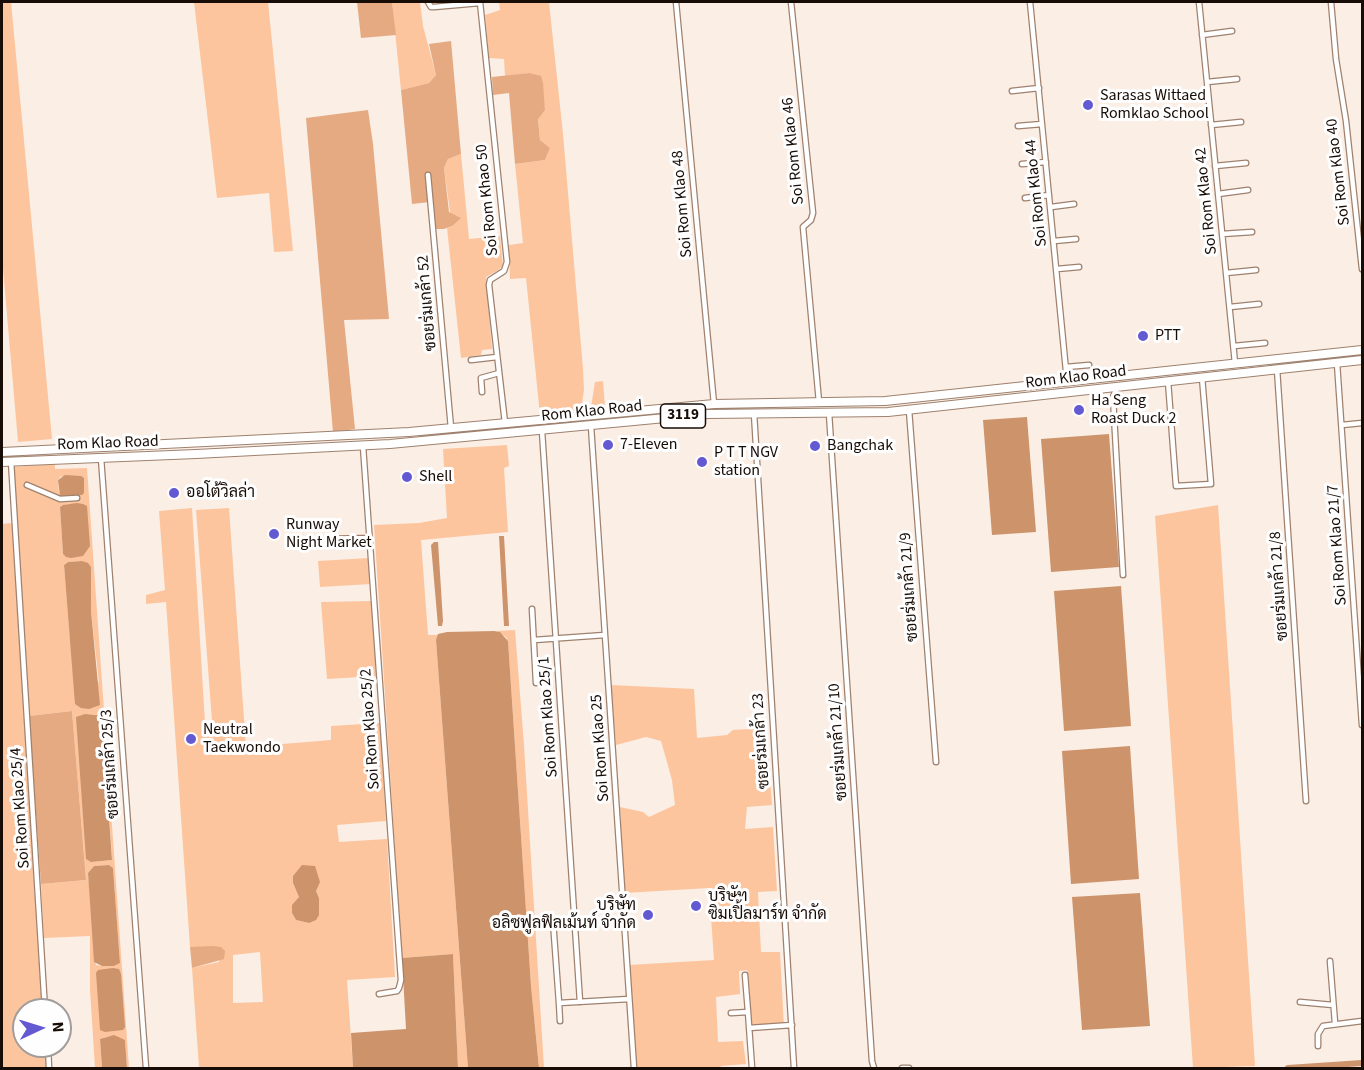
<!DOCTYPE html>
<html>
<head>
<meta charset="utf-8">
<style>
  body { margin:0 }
  #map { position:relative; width:1364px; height:1070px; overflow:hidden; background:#fbeee5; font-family:"Source Sans 3",sans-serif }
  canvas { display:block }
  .frame { position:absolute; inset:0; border:3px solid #170c06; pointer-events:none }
  .north { position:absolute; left:12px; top:998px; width:60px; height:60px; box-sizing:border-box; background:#fefefe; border:2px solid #a29d9b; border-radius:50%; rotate:86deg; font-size:16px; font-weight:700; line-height:24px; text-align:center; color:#170c06 }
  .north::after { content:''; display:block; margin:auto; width:21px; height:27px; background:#6359d2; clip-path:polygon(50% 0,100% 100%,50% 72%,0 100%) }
</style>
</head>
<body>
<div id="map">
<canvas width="1364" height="1070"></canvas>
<div class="frame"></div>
<div class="north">N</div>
</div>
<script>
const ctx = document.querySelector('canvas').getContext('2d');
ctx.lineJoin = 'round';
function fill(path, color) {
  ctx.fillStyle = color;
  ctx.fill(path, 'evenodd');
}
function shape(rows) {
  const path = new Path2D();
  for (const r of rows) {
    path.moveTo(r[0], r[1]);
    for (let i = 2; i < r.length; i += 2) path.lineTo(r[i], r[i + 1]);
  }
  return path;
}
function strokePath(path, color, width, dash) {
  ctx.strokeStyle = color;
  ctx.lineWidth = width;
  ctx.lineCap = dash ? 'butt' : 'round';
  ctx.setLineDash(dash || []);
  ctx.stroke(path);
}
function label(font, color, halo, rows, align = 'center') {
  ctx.font = font + ' "Source Sans 3",Sarabun,sans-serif';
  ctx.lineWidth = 6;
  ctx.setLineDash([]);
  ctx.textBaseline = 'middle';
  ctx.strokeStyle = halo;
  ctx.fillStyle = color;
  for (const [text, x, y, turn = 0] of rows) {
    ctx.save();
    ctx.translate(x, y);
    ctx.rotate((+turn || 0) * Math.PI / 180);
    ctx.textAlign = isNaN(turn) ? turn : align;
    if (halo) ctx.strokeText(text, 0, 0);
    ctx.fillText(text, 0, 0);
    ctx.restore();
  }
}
fill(shape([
  [2,2,11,2,52,439,18,442,2,257],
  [194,2,268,2,293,251,274,252,269,193,217,198],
  [392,2,407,3,420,2,423,26,436,75,429,83,401,90],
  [499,2,549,2,563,134,583,369,584,390,581,410,540,415,526,278,510,279,509,245,523,243,515,164,545,160,550,148,540,140,538,118,545,110,544,102,529,73,505,76,504,59,489,58,485,15,500,10],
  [461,154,469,239,500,236,503,266,497,271,486,277,492,349,482,350,481,355,461,358,447,228,452,226,444,168,448,159],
  [603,381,605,407,591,407,595,382],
  [507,445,509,466,504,468,508,532,421,540,428,635,439,635,436,640,468,1068,458,1068,453,954,402,958,374,525,419,523,447,518,443,449],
  [55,464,55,469,87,468,129,1068,127,1068,125,1040,110,1036,100,1039,102,1068,95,1068,90,990,90,936,44,938,41,884,86,880,72,711,29,716,13,467],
  [61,476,84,493,67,496,59,493,58,480],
  [83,504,66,557,63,554,60,507,63,505],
  [82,561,91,567,91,611,99,683,70,639,64,565,68,562],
  [102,717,112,856,112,860,91,862],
  [109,865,113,868,120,963,114,966,102,966,96,965,88,873,94,866],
  [1218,505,1255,1066,1193,1068,1155,516],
  [192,508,205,723,212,721,196,510,229,508,246,747,331,740,331,726,380,723,386,821,337,825,339,842,387,839,395,977,347,980,353,1068,199,1068,192,968,219,962,221,947,190,947,166,602,146,604,146,595,165,590,159,511],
  [293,876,316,891,319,898,309,923,296,920,292,913,299,897,293,883],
  [260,952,263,1002,233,1003,233,955],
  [12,523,42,1010,24,1010,24,1046,45,1046,46,1068,2,1068,2,524],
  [369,558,371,584,320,587,318,561],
  [372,601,377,676,327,679,321,602],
  [515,630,524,745,544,1068,539,1068,531,986,508,641,506,637,497,631],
  [611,685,694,689,697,738,727,735,733,730,766,728,772,805,747,807,745,829,773,827,777,891,758,892,761,952,780,952,784,1028,752,1030,747,970,739,971,740,994,716,997,718,1042,743,1041,746,1064,721,1066,720,1068,636,1068,629,965,714,960,709,888,624,893,620,807,643,812,649,817,675,805,672,780,661,741,646,737,616,745]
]), '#fcc59e');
fill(shape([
  [357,2,392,2,396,35,361,38],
  [451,41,461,154,448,159,444,168,449,212,461,218,452,226,444,229,433,229,430,202,412,204,401,90,429,83,436,75,429,44],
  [529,73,541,76,543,83,545,110,538,119,540,140,550,148,545,160,515,164,509,93,493,95,492,77],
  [368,110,373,144,389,319,344,320,355,429,333,432,306,118],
  [72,711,86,880,41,884,29,716],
  [213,946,221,947,225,951,224,959,192,968,190,947]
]), '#e5aa81');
fill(shape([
  [1027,417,1036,532,992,535,983,420],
  [1109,434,1119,567,1051,572,1041,439],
  [65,475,81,476,84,478,84,493,82,495,60,496,58,480],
  [77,503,83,504,87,506,90,546,83,556,71,558,66,557,63,554,60,507,63,505],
  [504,536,509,626,504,626,499,536],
  [434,542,438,542,443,621,442,626,438,626,431,545],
  [82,561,88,563,91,567,91,611,100,705,89,709,81,708,75,704,64,565,68,562],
  [1121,586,1131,726,1064,731,1054,591],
  [494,631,500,632,508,641,531,986,539,1068,468,1068,436,640,438,634,447,632],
  [85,714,102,716,112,860,91,862,86,859,76,717],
  [1130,746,1139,879,1071,884,1062,751],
  [109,865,113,868,120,963,114,966,102,966,94,962,88,873,94,866],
  [302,865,315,866,320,882,316,891,319,898,319,915,316,920,309,923,296,920,292,913,292,905,299,897,293,883,293,876],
  [1140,893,1150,1026,1082,1030,1072,897],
  [453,954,458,1068,353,1068,351,1033,406,1029,402,958],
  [113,968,119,969,121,974,125,1027,123,1030,105,1032,100,1030,96,973,98,970],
  [114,1035,125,1040,127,1068,102,1068,100,1039]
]), '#cd936b');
strokePath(shape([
  [1288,1068,1362,1063]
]), '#cd936b', 6);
const street = shape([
  [428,2,431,7,434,7,480,3],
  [480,2,507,262,504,271,490,280,489,285,505,423],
  [676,2,714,404],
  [791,2,813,213,811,220,803,227,819,402],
  [1030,2,1067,381],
  [1199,2,1235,363],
  [1331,2,1336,59,1346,121,1362,269],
  [1202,35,1232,31],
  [1207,82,1237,79],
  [1012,91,1039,88],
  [1211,125,1241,122],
  [1018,126,1042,124],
  [1022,164,1046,162],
  [1215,166,1246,163],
  [428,175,451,428],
  [1218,194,1248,190],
  [1025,198,1049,195],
  [1051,207,1074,204],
  [1222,234,1252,232],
  [1054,241,1076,239],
  [1057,269,1079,267],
  [1226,273,1256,270],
  [1230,307,1259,304],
  [1234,346,1265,343],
  [471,360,497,357],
  [1337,363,1362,725],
  [1066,367,1089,365],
  [1277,369,1306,801],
  [1168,381,1176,486,1211,484,1202,377],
  [1117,387,1113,397,1123,575],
  [482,392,481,378,499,373],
  [909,410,936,762],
  [754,413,794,1068],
  [829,413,872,1061,874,1068],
  [1342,425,1362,423],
  [591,426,634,1068],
  [542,431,580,1002],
  [363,446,401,980,399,988,397,991,379,994],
  [101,458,146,1068],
  [11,461,45,1010],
  [27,485,60,499,77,498],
  [328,539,370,538],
  [532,609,536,683],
  [534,640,605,635],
  [553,921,559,1003,629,999],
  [1330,961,1335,1023],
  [745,975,748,1012],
  [1300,1002,1333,1005],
  [559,1003,560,1021],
  [731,1013,748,1012,752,1068],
  [749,1028,792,1025],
  [48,1046,49,1068],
  [1318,1046,1318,1034,1323,1026,1362,1021],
  [902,1068,909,1068]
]);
const primary = shape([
  [2,452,409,432,714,404,885,401,1362,350],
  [2,462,196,454,390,444,708,414,888,412,1362,360]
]);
strokePath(street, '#9e816e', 7);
strokePath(primary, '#9e816e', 10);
strokePath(street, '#fff', 4.5);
strokePath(primary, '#fff', 8);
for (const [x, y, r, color] of [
  [1088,105,6,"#6359d2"],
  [1143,336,6,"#6359d2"],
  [1079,410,6,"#6359d2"],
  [608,445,6,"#6359d2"],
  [815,446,6,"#6359d2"],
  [702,462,6,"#6359d2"],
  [407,477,6,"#6359d2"],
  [174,493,6,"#6359d2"],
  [274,534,6,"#6359d2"],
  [191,739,6,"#6359d2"],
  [696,906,6,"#6359d2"],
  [648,915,6,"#6359d2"]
]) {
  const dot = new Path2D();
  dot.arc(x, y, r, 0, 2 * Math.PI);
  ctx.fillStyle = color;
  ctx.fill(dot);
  strokePath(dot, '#fefefe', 2);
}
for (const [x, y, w] of [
  [683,416,45]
]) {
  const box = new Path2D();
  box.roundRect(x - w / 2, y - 12, w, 24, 4.5);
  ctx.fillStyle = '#fefefe';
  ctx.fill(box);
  strokePath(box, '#170c06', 1.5);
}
label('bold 15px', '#170c06', null, [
  ["3119",683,416]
]);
label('16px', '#170c06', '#fefefe', [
  ["Sarasas Wittaed",1100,96],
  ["Romklao School",1100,114],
  ["PTT",1155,336],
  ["Ha Seng",1091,401],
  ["Roast Duck 2",1091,419],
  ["7-Eleven",620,445],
  ["Bangchak",827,446],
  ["P T T NGV",714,453],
  ["station",714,471],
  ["Shell",419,477],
  ["ออโต้วิลล่า",186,493],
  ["Runway",286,525],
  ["Night Market",286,543],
  ["Neutral",203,730],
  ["Taekwondo",203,748],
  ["บริษัท",708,897],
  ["ซิมเปิ้ลมาร์ท จำกัด",708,915],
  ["บริษัท",636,906,"right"],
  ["อลิซฟูลฟิลเม้นท์ จำกัด",636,924,"right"]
], 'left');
label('16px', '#170c06', '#fefefe', [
  ["Soi Rom Klao 46",794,151,-96],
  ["Soi Rom Klao 40",1339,172,-97],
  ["Soi Rom Klao 44",1037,193,-96],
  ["Soi Rom Khao 50",488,200,-96],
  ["Soi Rom Klao 42",1207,201,-96],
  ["Soi Rom Klao 48",683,204,-95],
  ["ซอยร่มเกล้า 52",428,303,-95],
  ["Rom Klao Road",1076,378,-7],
  ["Rom Klao Road",592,412,-6],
  ["Rom Klao Road",108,444,-2],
  ["Soi Rom Klao 21/7",1338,545,-94],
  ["ซอยร่มเกล้า 21/8",1280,586,-94],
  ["ซอยร่มเกล้า 21/9",910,587,-94],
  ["Soi Rom Klao 25/1",549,717,-94],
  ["Soi Rom Klao 25/2",371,729,-94],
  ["ซอยร่มเกล้า 23",762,741,-94],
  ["ซอยร่มเกล้า 21/10",839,742,-94],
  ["Soi Rom Klao 25",601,748,-94],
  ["ซอยร่มเกล้า 25/3",111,764,-94],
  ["Soi Rom Klao 25/4",21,808,-94]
]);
</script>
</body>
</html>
